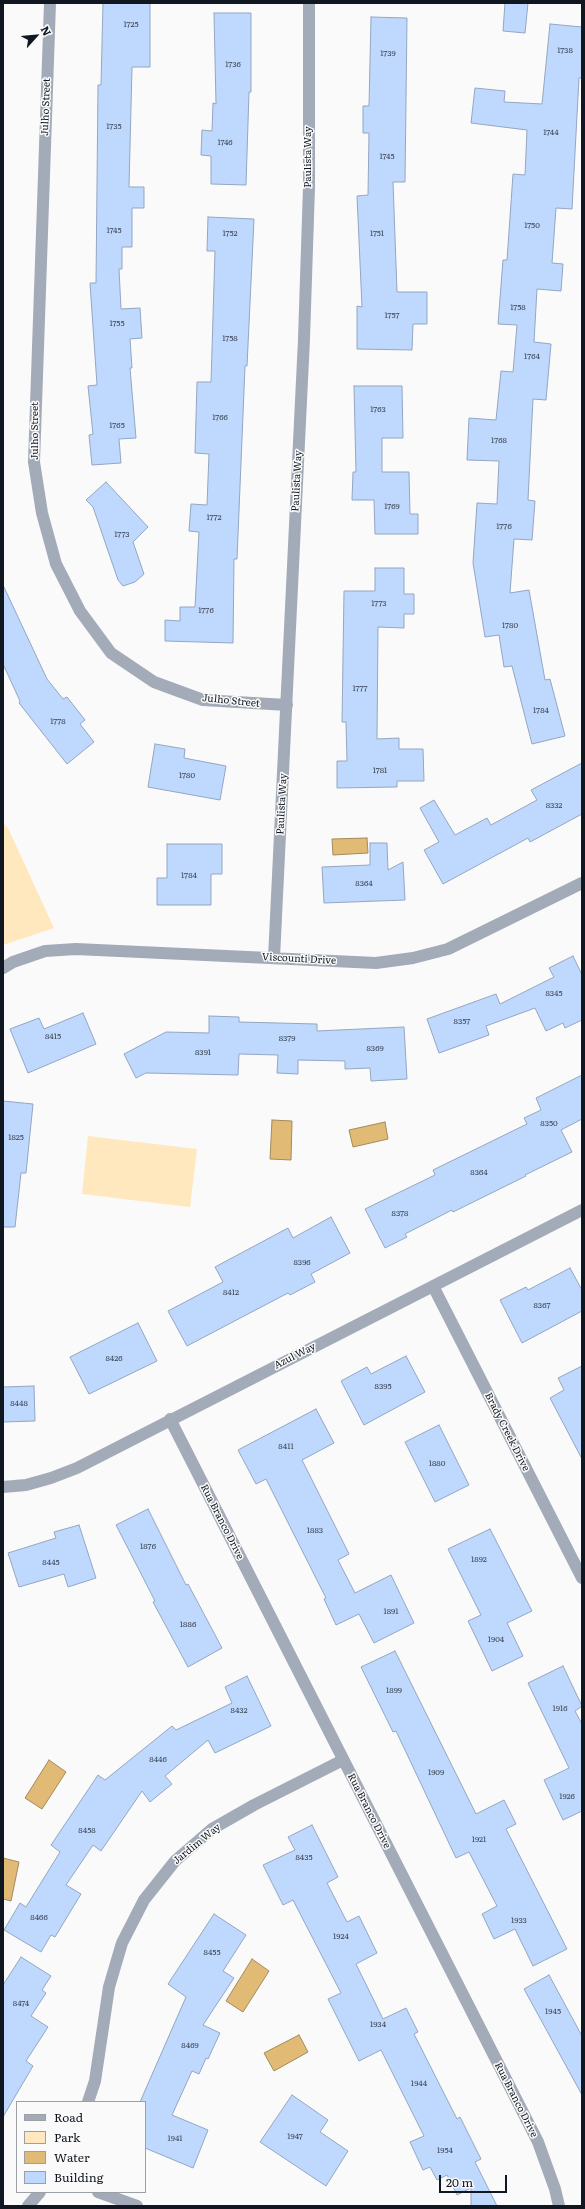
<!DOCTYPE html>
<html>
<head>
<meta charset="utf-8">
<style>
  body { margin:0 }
  #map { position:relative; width:585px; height:2209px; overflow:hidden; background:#fafafa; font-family:Literata,serif }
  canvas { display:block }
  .frame { position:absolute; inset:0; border:4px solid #101721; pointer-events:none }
  .legend { position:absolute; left:16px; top:2101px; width:130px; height:92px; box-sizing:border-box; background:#fafafa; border:1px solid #9c9fa3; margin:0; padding:5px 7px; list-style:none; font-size:12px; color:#101721 }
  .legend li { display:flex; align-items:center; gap:8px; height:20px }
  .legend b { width:20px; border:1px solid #9c9fa3 }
  .north { position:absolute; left:16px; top:16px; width:40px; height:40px; -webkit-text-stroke:3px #fafafa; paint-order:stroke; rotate:63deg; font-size:11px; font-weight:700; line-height:16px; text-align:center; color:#101721 }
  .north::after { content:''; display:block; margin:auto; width:14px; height:18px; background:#101721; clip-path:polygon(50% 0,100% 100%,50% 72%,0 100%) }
  .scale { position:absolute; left:439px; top:2175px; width:68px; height:18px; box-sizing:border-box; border:2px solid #101721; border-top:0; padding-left:5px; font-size:12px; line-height:14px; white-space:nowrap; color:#101721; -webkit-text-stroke:3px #fafafa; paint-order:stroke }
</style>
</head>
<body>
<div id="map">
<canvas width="585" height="2209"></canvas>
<div class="frame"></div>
<ul class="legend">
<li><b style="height:5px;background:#a3abb8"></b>Road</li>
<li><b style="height:11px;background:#ffe8be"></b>Park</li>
<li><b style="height:11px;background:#e1bb76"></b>Water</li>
<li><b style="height:11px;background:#bfd8fd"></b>Building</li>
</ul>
<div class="north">N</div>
<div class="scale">20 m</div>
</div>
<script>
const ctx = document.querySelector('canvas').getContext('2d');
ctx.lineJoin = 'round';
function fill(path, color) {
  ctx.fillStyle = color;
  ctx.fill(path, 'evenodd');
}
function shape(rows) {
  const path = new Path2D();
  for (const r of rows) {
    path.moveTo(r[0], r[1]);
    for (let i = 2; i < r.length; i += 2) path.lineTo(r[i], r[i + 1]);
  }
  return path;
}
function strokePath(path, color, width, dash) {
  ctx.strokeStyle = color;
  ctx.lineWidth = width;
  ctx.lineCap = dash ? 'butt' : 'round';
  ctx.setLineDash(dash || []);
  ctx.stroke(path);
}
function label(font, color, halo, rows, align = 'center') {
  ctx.font = font + ' Literata,serif';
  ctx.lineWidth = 3;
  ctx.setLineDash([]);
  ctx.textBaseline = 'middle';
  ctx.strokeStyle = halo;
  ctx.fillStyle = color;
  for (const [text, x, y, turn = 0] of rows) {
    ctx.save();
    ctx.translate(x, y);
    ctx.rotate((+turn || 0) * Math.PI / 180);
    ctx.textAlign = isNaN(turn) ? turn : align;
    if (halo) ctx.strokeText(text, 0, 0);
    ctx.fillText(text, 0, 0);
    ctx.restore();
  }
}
fill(shape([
  [3,823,8,828,54,928,3,945],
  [88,1136,197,1149,190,1207,82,1194]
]), '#ffe8be');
const water = shape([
  [367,838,368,853,333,855,332,839,367,838],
  [272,1120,292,1121,291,1160,270,1159,272,1120],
  [385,1122,388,1139,353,1147,349,1130,385,1122],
  [49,1760,66,1772,42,1809,25,1798,49,1760],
  [3,1858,19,1862,11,1901,3,1899,3,1858],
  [252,1959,269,1971,243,2012,226,2001,252,1959],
  [299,2035,308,2052,274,2071,264,2053,299,2035]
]);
fill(water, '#e1bb76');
strokePath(water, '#a28a5c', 1);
const building = shape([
  [103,3,150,3,150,67,132,67,129,187,144,187,144,208,132,208,132,247,122,247,122,269,119,269,121,309,140,308,142,338,130,339,132,368,130,368,136,438,119,439,121,463,92,465,89,435,93,434,88,386,97,385,90,283,96,283,98,85,101,85,103,3],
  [505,3,528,3,525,33,503,31,505,3],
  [214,13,251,13,251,92,249,92,246,185,211,184,211,156,201,155,202,130,212,131,213,103,216,104,214,13],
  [371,17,407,18,405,182,393,182,397,292,427,292,427,324,413,324,412,350,357,349,357,306,362,307,357,196,368,195,369,133,363,133,363,106,369,106,371,17],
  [550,24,582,27,582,78,579,78,572,209,556,208,552,263,563,264,561,291,537,289,534,342,551,344,546,400,533,399,528,500,535,501,532,540,514,539,510,593,529,590,545,680,550,679,565,736,532,744,512,666,504,667,499,635,485,637,473,563,477,503,497,504,499,461,467,460,469,418,496,420,501,371,513,372,517,325,498,324,503,260,507,260,513,174,525,175,527,130,471,123,475,88,505,91,504,102,542,104,550,24],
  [208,217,254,219,247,366,245,366,237,559,234,559,233,643,165,641,165,620,180,621,180,607,195,607,199,532,189,531,191,504,207,505,209,454,195,453,197,382,211,382,215,251,207,251,208,217],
  [354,386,402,386,403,438,382,438,382,472,409,472,410,514,418,514,418,534,375,534,374,500,352,500,353,472,356,472,354,386],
  [106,482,148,527,133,542,144,574,135,582,123,586,118,580,93,507,86,500,106,482],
  [375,568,404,568,404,594,414,594,414,614,404,614,404,628,378,627,377,739,399,738,399,749,423,749,424,781,397,781,397,787,337,788,337,761,347,761,346,722,342,722,344,591,375,591,375,568],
  [3,585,47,679,63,699,67,697,85,720,80,724,94,742,67,764,19,703,20,701,3,664,3,585],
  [155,744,185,749,184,758,226,766,220,800,148,787,155,744],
  [582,763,582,814,530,842,528,838,443,884,424,850,439,842,420,808,434,800,455,835,487,818,491,825,537,800,531,790,582,763],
  [370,843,387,843,388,870,403,862,405,900,324,903,322,867,370,865,370,843],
  [167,844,222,844,222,874,211,874,211,905,157,905,157,878,167,878,167,844],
  [573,956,582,975,582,1020,565,1028,563,1023,546,1031,535,1008,486,1026,489,1035,439,1053,427,1019,496,994,500,1004,554,977,549,968,573,956],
  [83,1013,96,1044,28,1073,10,1029,39,1018,44,1029,83,1013],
  [209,1016,239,1017,239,1022,317,1024,317,1031,404,1027,407,1079,371,1081,370,1068,345,1069,345,1061,298,1060,298,1074,277,1073,278,1055,239,1054,238,1075,146,1073,136,1078,124,1054,166,1032,209,1033,209,1016],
  [582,1075,582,1119,561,1130,572,1152,525,1175,526,1176,453,1212,452,1210,405,1234,407,1237,385,1248,365,1209,435,1175,433,1170,527,1124,524,1118,541,1110,536,1098,582,1075],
  [3,1101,33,1104,26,1173,21,1173,15,1227,3,1227,3,1101],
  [331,1217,350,1253,311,1274,315,1282,290,1295,288,1293,187,1346,168,1311,223,1282,215,1267,288,1228,293,1238,331,1217],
  [570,1268,582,1290,582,1311,522,1343,500,1300,526,1287,528,1290,570,1268],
  [138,1323,157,1361,89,1394,70,1357,138,1323],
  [406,1356,425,1392,364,1425,341,1381,367,1367,371,1374,406,1356],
  [582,1366,582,1459,550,1398,564,1390,558,1378,582,1366],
  [34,1386,35,1421,3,1422,3,1387,34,1386],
  [316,1409,334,1443,302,1460,349,1554,338,1560,355,1593,391,1575,414,1623,374,1643,359,1614,336,1625,324,1599,326,1598,266,1479,256,1484,238,1450,316,1409],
  [439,1425,469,1485,435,1502,405,1442,439,1425],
  [148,1509,186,1585,188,1584,222,1648,188,1667,153,1602,155,1601,116,1525,148,1509],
  [79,1525,96,1578,68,1587,64,1574,19,1587,8,1553,56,1538,54,1532,79,1525],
  [490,1529,532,1611,507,1623,523,1656,492,1671,468,1621,481,1615,448,1549,490,1529],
  [395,1651,476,1814,504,1800,516,1824,506,1829,567,1949,533,1966,515,1929,494,1939,482,1914,497,1906,469,1852,456,1858,396,1731,393,1732,361,1667,395,1651],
  [563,1666,582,1706,575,1711,582,1724,582,1811,563,1820,544,1780,569,1768,528,1683,563,1666],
  [247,1676,271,1726,215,1753,208,1740,165,1776,172,1784,150,1802,142,1791,101,1851,93,1845,66,1885,81,1894,55,1937,51,1935,41,1952,4,1930,20,1903,26,1907,60,1852,51,1845,98,1775,105,1780,172,1726,176,1730,232,1703,225,1687,247,1676],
  [312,1825,338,1877,327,1883,347,1922,359,1916,377,1953,356,1964,383,2019,406,2008,418,2032,414,2034,457,2119,460,2117,481,2159,475,2162,497,2206,471,2206,471,2188,457,2195,447,2175,437,2180,430,2167,423,2170,410,2142,424,2136,381,2050,359,2061,328,1999,341,1993,293,1900,283,1905,263,1865,295,1850,288,1837,312,1825],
  [214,1914,246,1935,223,1971,234,1978,203,2025,220,2033,208,2059,206,2058,199,2074,192,2071,172,2115,208,2130,193,2168,145,2148,145,2102,140,2102,186,1997,168,1984,214,1914],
  [21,1957,51,1976,42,1990,46,1993,31,2016,48,2027,26,2061,33,2066,3,2117,3,1985,21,1957],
  [549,1975,582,2036,582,2095,524,1989,549,1975],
  [292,2095,328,2120,320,2132,348,2151,326,2186,260,2142,292,2095]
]);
fill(building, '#bfd8fd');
strokePath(building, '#93a6c2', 1);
strokePath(shape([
  [50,3,34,462,42,513,56,564,80,611,111,653,154,682,203,700,287,705],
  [274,958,304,339,309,187,309,3],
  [3,968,13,962,45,951,76,949,376,963,413,958,448,949,582,883],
  [433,1286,582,1578],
  [170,1419,538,2142,555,2189,559,2206],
  [3,1487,26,1485,51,1478,77,1468,582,1210],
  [88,2102,95,2081,109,1987,122,1943,144,1900,175,1861,212,1829,254,1805,343,1760],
  [98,2192,137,2206],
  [28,2206,40,2192]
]), '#a3abb8', 12);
label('8px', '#3c4758', null, [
  ["1725",131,25],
  ["1738",565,51],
  ["1739",388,54],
  ["1736",233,65],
  ["1735",114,127],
  ["1744",551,133],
  ["1746",225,143],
  ["1745",387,157],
  ["1750",532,226],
  ["1745",114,231],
  ["1752",230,234],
  ["1751",377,234],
  ["1758",518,308],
  ["1757",392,316],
  ["1755",117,324],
  ["1758",230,339],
  ["1764",532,357],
  ["1763",378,410],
  ["1766",220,418],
  ["1765",117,426],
  ["1768",499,441],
  ["1769",392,507],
  ["1772",214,518],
  ["1776",504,527],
  ["1773",122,535],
  ["1773",379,604],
  ["1776",206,611],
  ["1780",510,626],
  ["1777",360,689],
  ["1784",541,711],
  ["1778",58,722],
  ["1781",380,771],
  ["1780",187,776],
  ["8332",554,806],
  ["1784",189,876],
  ["8364",364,884],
  ["8345",554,994],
  ["8357",462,1022],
  ["8415",53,1037],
  ["8379",287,1039],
  ["8369",375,1049],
  ["8391",203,1053],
  ["8350",549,1124],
  ["1825",16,1138],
  ["8364",479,1173],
  ["8378",400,1214],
  ["8396",302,1263],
  ["8412",231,1293],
  ["8367",542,1306],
  ["8426",114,1359],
  ["8395",383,1387],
  ["8448",19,1404],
  ["8411",286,1447],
  ["1880",437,1464],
  ["1883",315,1531],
  ["1876",148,1547],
  ["1892",479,1560],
  ["8445",51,1563],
  ["1891",391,1612],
  ["1886",188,1625],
  ["1904",496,1640],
  ["1899",394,1691],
  ["1916",560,1709],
  ["8432",239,1711],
  ["8446",158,1760],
  ["1909",436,1773],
  ["1926",567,1797],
  ["8458",87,1831],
  ["1921",479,1840],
  ["8435",304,1858],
  ["8466",39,1918],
  ["1933",519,1921],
  ["1924",341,1937],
  ["8455",212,1953],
  ["8474",21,2004],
  ["1945",553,2012],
  ["1934",378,2025],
  ["8469",190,2046],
  ["1944",419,2084],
  ["1947",295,2137],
  ["1941",175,2139],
  ["1954",445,2151]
]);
label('10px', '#101721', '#fafafa', [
  ["Julho Street",46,107,-88],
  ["Paulista Way",308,157,-90],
  ["Julho Street",35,431,-90],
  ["Paulista Way",297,481,-87],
  ["Julho Street",231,701,6],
  ["Paulista Way",282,804,-87],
  ["Viscounti Drive",299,959,3],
  ["Azul Way",295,1356,-27],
  ["Brady Creek Drive",507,1432,63],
  ["Rua Branco Drive",222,1522,63],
  ["Rua Branco Drive",369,1811,63],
  ["Jardim Way",197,1844,-39],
  ["Rua Branco Drive",516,2100,63]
]);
</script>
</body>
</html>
